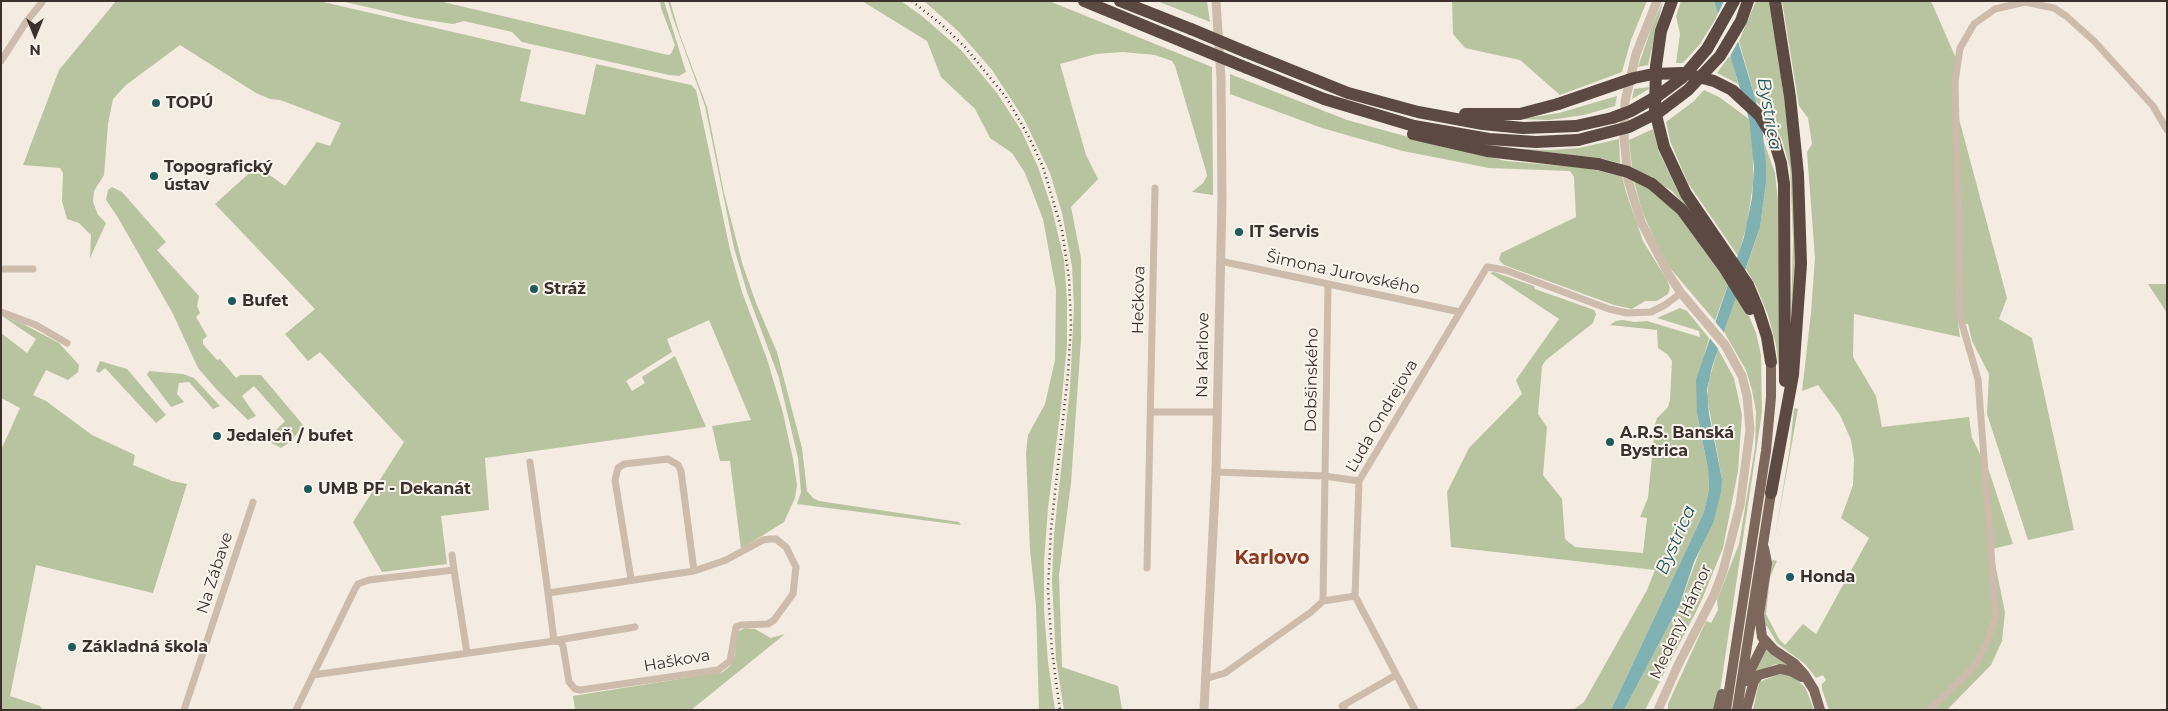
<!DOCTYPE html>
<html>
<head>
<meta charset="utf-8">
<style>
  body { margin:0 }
  #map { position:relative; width:2168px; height:711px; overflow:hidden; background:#f4ebe1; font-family:Montserrat,sans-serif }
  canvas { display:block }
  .frame { position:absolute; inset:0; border:2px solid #3b302b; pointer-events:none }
  .north { position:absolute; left:10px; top:10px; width:50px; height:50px; -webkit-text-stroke:4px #fbf5ee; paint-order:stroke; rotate:180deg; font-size:14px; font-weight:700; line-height:20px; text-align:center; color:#3b302b }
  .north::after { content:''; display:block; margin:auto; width:18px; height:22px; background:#3b302b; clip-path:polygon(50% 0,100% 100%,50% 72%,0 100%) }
</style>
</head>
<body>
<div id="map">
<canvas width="2168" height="711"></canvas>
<div class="frame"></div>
<div class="north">N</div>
</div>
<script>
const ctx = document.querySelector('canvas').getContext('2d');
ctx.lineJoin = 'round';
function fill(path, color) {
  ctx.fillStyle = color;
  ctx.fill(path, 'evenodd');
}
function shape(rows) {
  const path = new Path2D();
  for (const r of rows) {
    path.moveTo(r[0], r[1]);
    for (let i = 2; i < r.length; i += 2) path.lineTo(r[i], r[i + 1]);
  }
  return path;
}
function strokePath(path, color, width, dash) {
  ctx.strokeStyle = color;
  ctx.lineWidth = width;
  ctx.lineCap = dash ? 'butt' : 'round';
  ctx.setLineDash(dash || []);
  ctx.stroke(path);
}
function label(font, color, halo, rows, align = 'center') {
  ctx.font = font + ' Montserrat,sans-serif';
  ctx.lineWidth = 4;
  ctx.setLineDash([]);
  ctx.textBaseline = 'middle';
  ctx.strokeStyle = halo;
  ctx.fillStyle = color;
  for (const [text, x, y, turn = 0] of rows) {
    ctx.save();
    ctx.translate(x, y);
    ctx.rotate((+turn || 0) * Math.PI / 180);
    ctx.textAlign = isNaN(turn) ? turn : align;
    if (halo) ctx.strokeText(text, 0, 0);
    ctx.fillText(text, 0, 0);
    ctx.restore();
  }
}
fill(shape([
  [116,1,319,1,531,50,520,101,585,115,596,64,691,85,696,90,700,108,730,250,742,292,767,359,783,413,793,459,797,485,795,498,784,522,741,549,730,461,720,461,712,426,751,420,709,320,667,339,672,352,626,381,632,391,645,383,642,377,675,356,706,427,485,458,489,510,441,516,447,564,382,572,353,522,404,442,320,352,308,361,285,334,315,309,215,204,257,166,285,186,317,142,330,146,341,123,280,100,270,99,256,93,180,45,126,85,113,99,108,124,104,175,94,191,93,202,98,215,106,223,90,258,91,235,79,223,67,219,62,201,63,173,60,168,23,165,59,70],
  [341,1,439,1,668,55,671,54,675,45,661,8,660,1,664,1,686,72,679,76,669,75,522,42,512,32,464,21,453,24,414,18],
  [668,1,670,1,680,35,707,107,724,193,743,266,756,303,777,352,802,448,807,491,813,498,819,501,959,522,961,525,797,504,801,492,798,458,779,378,747,292,734,248,705,106,673,18],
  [862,1,901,1,922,16,961,50,997,93,1021,130,1038,167,1052,209,1064,260,1067,300,1067,344,1061,407,1048,508,1044,562,1044,610,1048,662,1055,710,1039,710,1036,606,1030,550,1026,453,1028,435,1045,404,1055,360,1056,290,1043,219,1025,173,1012,153,990,138,975,109,941,77,927,41],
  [924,1,1049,1,1212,67,1213,195,1192,192,1203,183,1207,176,1206,171,1175,66,1172,61,1155,55,1123,52,1096,54,1060,64,1086,155,1098,179,1071,207,1081,258,1081,340,1071,483,1059,575,1062,667,1118,686,1122,709,1125,710,1064,710,1056,659,1052,581,1054,534,1070,388,1074,306,1072,266,1062,213,1050,173,1024,119,992,70,959,32],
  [1157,1,1207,1,1210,22,1190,14],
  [1452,1,1647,1,1631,40,1622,72,1560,95,1520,60,1465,48,1453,34],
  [1663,1,1648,65,1638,67,1653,23],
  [1681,1,1714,1,1718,15,1700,44,1683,63,1676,63,1680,34,1676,16],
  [1756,1,1770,1,1785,105,1795,200,1795,273,1791,318,1793,239,1790,168,1782,140,1775,125,1756,101,1739,41],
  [1782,1,1931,1,1958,63,1958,115,2007,298,1999,319,2032,338,2074,530,2028,540,1987,414,1989,374,1972,341,1968,324,1958,323,1960,337,1854,314,1853,357,1876,396,1882,427,1969,417,1972,438,1990,474,2013,544,1992,549,2005,612,2002,641,1991,665,1947,710,1829,710,1822,689,1822,684,1826,680,1823,675,1816,678,1805,664,1777,643,1767,626,1765,626,1763,616,1771,561,1774,560,1777,561,1770,577,1766,614,1779,639,1785,645,1803,624,1816,634,1869,538,1841,518,1853,485,1854,459,1851,440,1840,415,1818,385,1802,391,1811,313,1815,258,1807,152,1812,144,1808,118,1799,106],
  [1730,55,1734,67,1738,84,1717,73],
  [1230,74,1347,120,1430,143,1506,161,1587,168,1622,176,1626,192,1643,241,1667,280,1670,288,1668,294,1657,301,1645,301,1632,309,1614,305,1504,265,1499,260,1501,253,1576,217,1574,177,1570,171,1489,168,1403,151,1322,128,1230,94],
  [1649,87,1649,89,1632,99,1634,89],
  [1704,90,1719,97,1749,119,1753,151,1753,184,1747,224,1738,256,1688,183,1670,141,1666,122,1694,101],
  [1617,96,1615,106,1584,115,1549,120,1519,119,1559,113],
  [1653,129,1659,152,1678,191,1693,215,1672,191,1632,167,1629,140],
  [1619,139,1620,163,1599,158,1520,149,1550,150,1579,148],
  [1764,142,1775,173,1778,201,1781,384,1776,345,1768,315,1756,286,1746,269,1760,227,1766,183],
  [1634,181,1649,189,1678,214,1728,284,1715,321,1670,268,1655,240,1642,211],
  [112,187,122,192,166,242,157,250,199,296,197,306,200,313,196,317,207,336,203,340,203,344,217,360,220,359,236,378,240,375,261,375,303,425,296,435,287,444,281,448,266,440,285,421,254,386,242,396,256,416,248,420,217,390,198,368,172,312,117,216,106,200,108,190],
  [1494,272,1534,286,1535,289,1594,310,1596,314,1593,323,1546,360,1542,366,1538,414,1547,427,1543,475,1562,499,1565,539,1575,547,1643,553,1647,518,1640,517,1641,515,1648,498,1655,425,1657,418,1668,407,1670,400,1672,361,1667,354,1658,348,1657,330,1610,325,1616,321,1623,320,1634,322,1647,321,1700,337,1699,331,1657,318,1680,308,1687,311,1709,338,1705,352,1697,413,1708,469,1709,489,1704,512,1611,710,1573,710,1584,702,1647,590,1655,570,1451,547,1447,492,1469,448,1522,394,1516,380,1559,319,1490,273],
  [2148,284,2167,284,2167,313],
  [1736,296,1749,316,1756,333,1761,355,1762,412,1720,691,1714,710,1668,710,1668,704,1706,621,1711,623,1718,610,1717,600,1739,544,1755,447,1756,412,1752,390,1746,370,1724,332],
  [2,316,23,324,59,343,79,365,78,372,68,380,46,370,33,395,46,401,92,435,135,455,133,465,172,481,187,484,153,593,36,565,10,696,40,706,43,710,1,710,1,450,20,408,1,398,1,333,27,353,36,339],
  [1718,349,1734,378,1742,415,1738,471,1723,548,1700,604,1645,710,1624,710,1680,604,1702,545,1722,479,1707,397,1709,380],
  [100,361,127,369,166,415,156,423,105,368,99,373,96,371],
  [149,371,183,374,194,378,220,406,213,409,189,382,179,383,177,394,184,402,171,407,147,375],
  [1794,408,1798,409,1775,537,1790,447],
  [745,628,755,629,771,638,785,634,691,710,575,710,573,696,723,672,731,665,735,655,737,632],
  [1767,648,1795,669,1776,664,1752,674],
  [1788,674,1797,679,1806,689,1814,710,1753,710,1759,682,1777,675]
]), '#b8c4a0');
fill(shape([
  [1714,1,1726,1,1756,101,1763,135,1766,164,1766,183,1760,227,1712,367,1707,390,1709,414,1722,479,1721,492,1713,523,1694,562,1680,604,1624,710,1611,710,1704,512,1709,489,1708,469,1697,413,1696,380,1744,237,1752,198,1754,167,1749,119]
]), '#7fb0b2');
fill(shape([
  [1724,1,1729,1,1740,38,1729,58,1716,18],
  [1713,319,1726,335,1720,351,1708,336]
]), '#f4ebe1');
strokePath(shape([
  [1,61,26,22,43,1],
  [1220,261,1460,312],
  [1,269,33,269],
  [1,312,36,325,67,343],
  [1151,412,1217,412],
  [530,462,548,593],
  [1216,472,1324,476,1359,481],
  [452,555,454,570],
  [1147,568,1155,188],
  [631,579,615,480,618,468,624,464,668,459,678,465,681,471,694,571],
  [1323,601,1328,285],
  [558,640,635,627],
  [313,675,355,589,358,584,369,580,454,570,467,653],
  [1205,679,1225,673,1311,612,1323,601,1355,596],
  [184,710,253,502],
  [296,710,313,675,554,641,561,642,563,646,569,682,575,689,580,690,718,670,730,661,736,627,741,625,768,624,774,620,793,594,796,567,786,547,776,539,770,539,763,540,726,560,694,571,548,593,554,641],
  [1345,710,1342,706,1396,675],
  [1415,710,1355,596,1359,481,1487,267,1505,270,1609,309,1627,313,1651,312,1665,305,1681,293],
  [1929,710,1973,668,1985,646,1996,617,1978,379,1960,317,1955,82,1960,48,1974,24,1995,9,2025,2,2054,8,2066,16,2094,41,2153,106,2167,130]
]), '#cdbbac', 7);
strokePath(shape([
  [1657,1,1636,54,1625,102,1624,137,1628,180,1641,222,1669,275,1681,293,1725,345,1742,376,1747,396,1750,430,1740,505,1723,571,1714,595,1678,665,1658,710],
  [1204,710,1216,472,1222,199,1221,78,1216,1]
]), '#cdbbac', 9);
strokePath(shape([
  [1764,548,1767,563,1759,614,1762,637,1774,650,1795,664,1804,674,1814,690,1820,710],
  [1747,681,1749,673,1765,641],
  [1718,710,1722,694],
  [1726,710,1766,451,1771,397,1771,362],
  [1737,710,1771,493],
  [1746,710,1754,681,1759,675,1780,669,1791,671,1802,677]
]), '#7d675c', 10);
strokePath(shape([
  [1084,1,1191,45],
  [1120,1,1191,29],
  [1672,1,1661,31,1656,66,1655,111,1664,147,1686,194,1748,285,1758,309,1767,337,1771,362],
  [1246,52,1348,93,1418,112,1483,124,1523,128,1576,126],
  [1247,68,1324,99,1414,126,1489,139,1536,142,1578,140],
  [1659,112,1688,90,1720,56,1741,21,1748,1],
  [1465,114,1520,114,1558,104],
  [1413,134,1487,151,1598,164],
  [1652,184,1682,210,1725,269,1750,309],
  [1784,184,1785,381],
  [1771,493,1793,375,1801,264,1798,174,1790,97,1775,1]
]), '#5c4a42', 12);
strokePath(shape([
  [912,1,942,25,965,47,1006,97,1029,137,1043,167,1062,230,1069,278,1071,326,1068,374,1051,529,1048,590,1052,651,1060,710]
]), '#3b302b', 2.5, [1, 4]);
strokePath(shape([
  [1191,29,1246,52],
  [1191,45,1247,68],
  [1558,104,1634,78,1653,74,1683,73,1714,81,1732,90,1759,115,1773,137,1781,163,1784,184],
  [1576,126,1612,118,1631,111,1659,95,1682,78,1707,49,1734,1],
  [1578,140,1629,127,1659,112],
  [1598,164,1628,172,1652,184]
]), '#5c4a42', 12);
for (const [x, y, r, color] of [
  [156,103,5,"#1f5a5e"],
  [154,176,5,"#1f5a5e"],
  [1239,232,5,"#1f5a5e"],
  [534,289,5,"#1f5a5e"],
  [232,301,5,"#1f5a5e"],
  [217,436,5,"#1f5a5e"],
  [1610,442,5,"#1f5a5e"],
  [308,489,5,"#1f5a5e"],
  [1790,577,5,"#1f5a5e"],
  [72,647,5,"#1f5a5e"]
]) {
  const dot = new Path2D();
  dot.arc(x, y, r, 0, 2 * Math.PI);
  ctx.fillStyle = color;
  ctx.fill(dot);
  strokePath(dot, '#fbf5ee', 2);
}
label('bold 16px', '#3b302b', '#fbf5ee', [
  ["TOPÚ",166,103],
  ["Topografický",164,167],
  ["ústav",164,185],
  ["IT Servis",1249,232],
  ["Stráž",544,289],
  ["Bufet",242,301],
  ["A.R.S. Banská",1620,433],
  ["Bystrica",1620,451],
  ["Jedaleň / bufet",227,436],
  ["UMB PF - Dekanát",318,489],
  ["Honda",1800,577],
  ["Základná škola",82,647]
], 'left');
label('16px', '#3b302b', '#fbf5ee', [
  ["Šimona Jurovského",1343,273,12],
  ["Hečkova",1139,300,-89],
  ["Na Karlove",1203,355,-89],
  ["Dobšinského",1312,380,-89],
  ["Ľuda Ondrejova",1382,416,-60],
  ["Na Zábave",215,573,-72],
  ["Medený Hámor",1681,622,-65],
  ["Haškova",677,661,-10]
]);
label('italic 18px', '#1f5a5e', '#fbf5ee', [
  ["Bystrica",1769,114,80],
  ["Bystrica",1676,540,-66]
]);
label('bold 19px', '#8c3b22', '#fbf5ee', [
  ["Karlovo",1272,558]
]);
</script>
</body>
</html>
